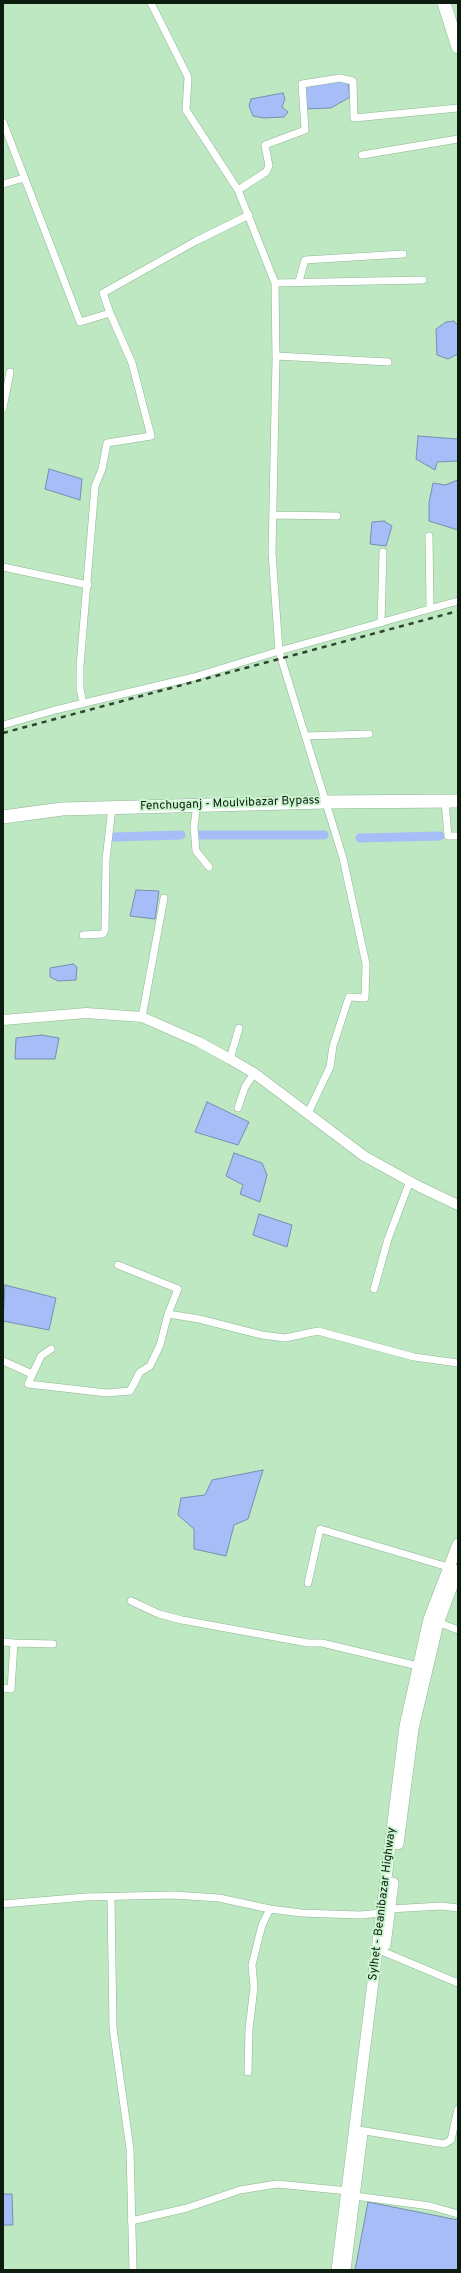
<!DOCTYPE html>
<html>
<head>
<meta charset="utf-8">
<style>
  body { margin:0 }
  #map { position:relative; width:461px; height:2273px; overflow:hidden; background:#bde8c2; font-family:Overpass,sans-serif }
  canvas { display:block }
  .frame { position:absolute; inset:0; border:4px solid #0c1c0f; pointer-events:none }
</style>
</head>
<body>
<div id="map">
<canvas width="461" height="2273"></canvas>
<div class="frame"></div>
</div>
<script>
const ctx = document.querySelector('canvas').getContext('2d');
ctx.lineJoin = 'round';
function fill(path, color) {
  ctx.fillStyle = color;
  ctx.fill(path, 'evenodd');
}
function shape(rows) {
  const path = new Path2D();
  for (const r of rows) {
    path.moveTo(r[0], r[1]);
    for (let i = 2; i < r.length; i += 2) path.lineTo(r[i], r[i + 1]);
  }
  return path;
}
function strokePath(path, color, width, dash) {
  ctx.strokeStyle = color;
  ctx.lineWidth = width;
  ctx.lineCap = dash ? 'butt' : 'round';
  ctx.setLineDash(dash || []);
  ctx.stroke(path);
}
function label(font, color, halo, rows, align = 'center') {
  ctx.font = font + ' Overpass,sans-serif';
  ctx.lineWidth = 4;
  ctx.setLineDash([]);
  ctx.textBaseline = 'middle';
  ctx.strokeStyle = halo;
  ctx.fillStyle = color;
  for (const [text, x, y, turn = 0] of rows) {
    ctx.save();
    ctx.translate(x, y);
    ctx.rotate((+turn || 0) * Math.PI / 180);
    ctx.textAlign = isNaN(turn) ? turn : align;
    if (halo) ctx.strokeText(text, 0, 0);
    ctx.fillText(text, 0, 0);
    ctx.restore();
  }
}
const water = shape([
  [342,80,348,82,350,97,331,108,304,109,303,87,342,80],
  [283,93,285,99,282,107,288,112,284,117,263,118,253,116,249,106,251,99,283,93],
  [454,321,458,326,458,354,448,359,437,355,436,329,446,322,454,321],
  [418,436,458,439,458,461,437,462,435,470,416,459,418,436],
  [49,469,82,479,80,500,45,489,49,469],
  [458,480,458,530,429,521,429,503,433,483,445,485,458,480],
  [384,521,392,526,386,546,370,544,372,522,384,521],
  [136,890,159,891,155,919,130,916,136,890],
  [73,964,77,967,76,980,58,981,50,977,50,968,73,964],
  [41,1035,59,1038,55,1059,15,1059,16,1038,41,1035],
  [207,1102,249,1122,238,1145,195,1132,207,1102],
  [234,1153,262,1163,267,1175,260,1202,240,1194,243,1185,226,1176,234,1153],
  [259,1214,292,1225,287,1247,253,1235,259,1214],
  [5,1285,56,1298,49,1330,3,1321,5,1285],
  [263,1470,248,1519,234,1525,226,1556,194,1549,194,1529,178,1515,181,1498,205,1495,212,1480,263,1470],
  [3,2194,12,2194,13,2225,3,2225,3,2194],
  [368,2202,458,2220,458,2270,355,2270,368,2202]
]);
fill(water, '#a6bdf8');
strokePath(water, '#788db2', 1);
strokePath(shape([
  [199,835,324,835],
  [114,837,181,835],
  [360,838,440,836]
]), '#a6bdf8', 9);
const street = shape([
  [151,3,188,77,186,110,238,190,275,283,276,359,272,553,279,651,343,858,366,964,365,998,349,997,333,1046,330,1067,308,1113],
  [3,122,80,322,110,313,132,363,151,436,107,443,102,469,95,486,80,666,80,689,83,703],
  [362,155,458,139],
  [3,184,24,178],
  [238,190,266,172,269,166,265,145,305,130,302,84,340,78,353,81,354,118,458,108],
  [299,281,305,260,403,254],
  [275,283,423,280],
  [110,313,103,293,196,241,249,215],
  [276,356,388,362],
  [3,408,10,372],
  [273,515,337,516],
  [429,536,430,608],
  [3,567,88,585],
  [381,623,383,552],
  [3,725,55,710,194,677,279,651,458,601],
  [306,736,369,734],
  [445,801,448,836,458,836],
  [197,805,194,826,196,851,209,867],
  [83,935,103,934,105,930,106,859,112,808],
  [142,1017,164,898],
  [230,1059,239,1028],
  [238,1108,245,1087,254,1073],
  [118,1265,178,1289,168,1314,199,1319,262,1335,285,1338,318,1331,414,1357,458,1363],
  [374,1289,388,1239,410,1181],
  [51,1349,41,1356,28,1384,107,1393,130,1391,140,1372,150,1366,160,1345,168,1314],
  [3,1361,32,1374],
  [308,1583,320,1529,448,1567],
  [131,1601,159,1614,182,1620,308,1643,322,1643,418,1666],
  [435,1621,458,1630],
  [3,1642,14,1643],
  [3,1688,11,1689,14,1643,53,1644],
  [111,1897,113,2028,130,2149,133,2270],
  [3,1904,86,1897,173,1895,219,1898,270,1909,301,1913,360,1915,382,1913,390,1909,441,1906,458,1908],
  [384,1952,458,1983],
  [248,2072,249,2029,254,1987,252,1965,262,1925,270,1909],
  [359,2130,444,2144,451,2140,458,2109],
  [131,2221,187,2208,240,2190,277,2184,348,2191,355,2196,430,2206,458,2214]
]);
const secondary = shape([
  [3,1020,86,1013,142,1017,199,1042,230,1059,254,1073,364,1156,420,1187,458,1205]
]);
const primary = shape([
  [398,1844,413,1729,438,1623,458,1570],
  [385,1945,393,1883],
  [337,2270,405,1726,429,1619,458,1544],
  [345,2270,362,2133]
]);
const highway = shape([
  [444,3,458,47],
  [3,817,62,809,324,802,458,801]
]);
strokePath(street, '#8db793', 8);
strokePath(secondary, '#8db793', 11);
strokePath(primary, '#8db793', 12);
strokePath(highway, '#8db793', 14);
strokePath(street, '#fff', 7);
strokePath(secondary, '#fff', 10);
strokePath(primary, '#fff', 11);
strokePath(highway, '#fff', 13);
strokePath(shape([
  [3,733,458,611]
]), '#2f4432', 2.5, [5, 5]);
label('12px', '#0c1c0f', '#caf5cf', [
  ["Fenchuganj - Moulvibazar Bypass",230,804,-2],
  ["Sylhet - Beanibazar Highway",383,1904,-83]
]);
</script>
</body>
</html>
